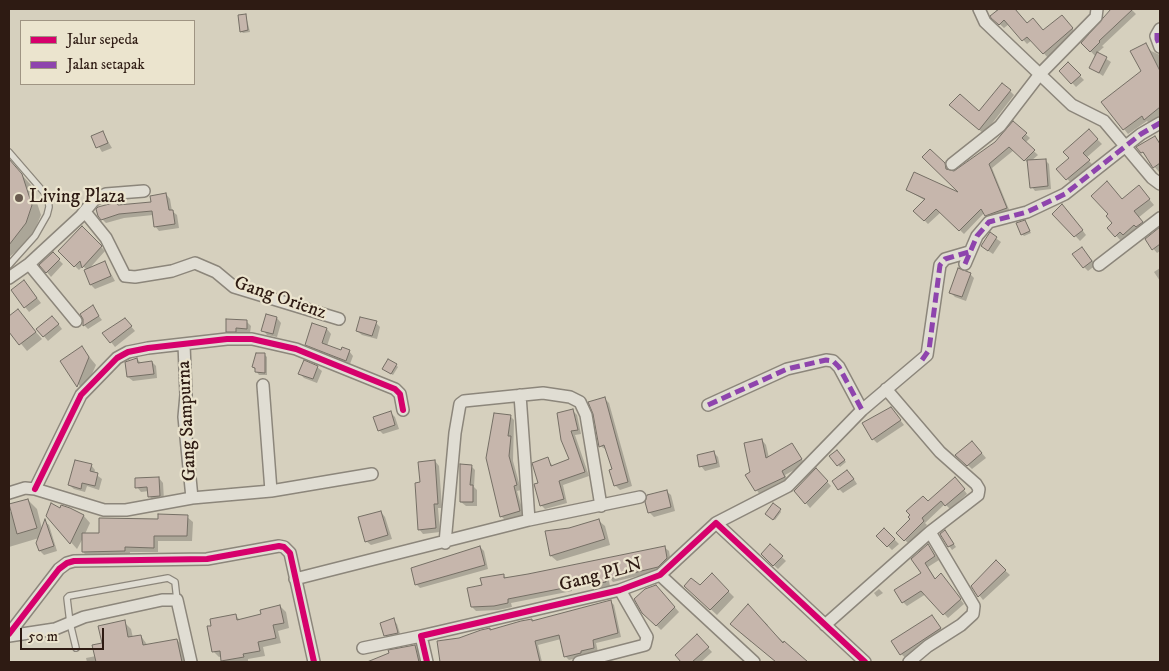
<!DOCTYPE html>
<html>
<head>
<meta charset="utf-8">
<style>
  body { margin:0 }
  #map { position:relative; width:1169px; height:671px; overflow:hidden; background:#d6d0be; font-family:"IM FELL DW Pica",serif }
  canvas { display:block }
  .frame { position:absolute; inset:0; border:10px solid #2e1b13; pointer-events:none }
  .legend { position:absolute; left:20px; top:20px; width:175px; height:65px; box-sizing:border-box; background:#ebe4ce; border:1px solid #9f9483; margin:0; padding:6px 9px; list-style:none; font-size:15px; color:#2e1b13 }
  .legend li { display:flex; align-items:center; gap:10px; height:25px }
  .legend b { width:25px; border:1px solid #9f9483 }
  .scale { position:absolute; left:20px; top:628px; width:84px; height:22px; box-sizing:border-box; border:2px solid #2e1b13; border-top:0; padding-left:6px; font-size:15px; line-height:18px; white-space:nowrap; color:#2e1b13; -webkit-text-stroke:4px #ebe4ce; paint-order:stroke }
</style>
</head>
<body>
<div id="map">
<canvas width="1169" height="671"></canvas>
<div class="frame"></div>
<ul class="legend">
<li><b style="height:6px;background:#d6006c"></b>Jalur sepeda</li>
<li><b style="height:6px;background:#8e44ad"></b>Jalan setapak</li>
</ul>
<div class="scale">50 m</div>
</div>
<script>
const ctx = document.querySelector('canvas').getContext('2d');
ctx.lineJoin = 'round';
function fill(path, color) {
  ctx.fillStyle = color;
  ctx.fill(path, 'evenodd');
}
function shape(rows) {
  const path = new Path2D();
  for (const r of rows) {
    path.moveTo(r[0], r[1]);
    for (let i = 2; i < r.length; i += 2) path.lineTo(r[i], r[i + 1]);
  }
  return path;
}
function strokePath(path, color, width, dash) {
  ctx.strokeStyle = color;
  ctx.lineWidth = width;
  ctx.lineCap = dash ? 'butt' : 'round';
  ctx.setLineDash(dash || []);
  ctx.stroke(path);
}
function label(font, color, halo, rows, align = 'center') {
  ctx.font = font + ' "IM FELL DW Pica",serif';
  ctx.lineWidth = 4.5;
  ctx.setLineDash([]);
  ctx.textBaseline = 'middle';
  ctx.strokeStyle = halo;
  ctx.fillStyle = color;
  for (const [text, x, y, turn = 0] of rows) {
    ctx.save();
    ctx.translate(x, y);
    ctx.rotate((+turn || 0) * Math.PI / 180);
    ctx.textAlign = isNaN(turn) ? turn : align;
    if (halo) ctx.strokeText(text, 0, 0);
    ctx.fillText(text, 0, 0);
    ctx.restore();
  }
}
fill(shape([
  [995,9,1015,9,1028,24,1043,32,1066,20,1076,33,1048,58,1032,40,1027,44,1009,24,1004,28,992,17,997,12],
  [1111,9,1131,9,1136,14,1102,46,1104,47,1097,53,1111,62,1103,76,1091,68,1096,57,1083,43,1102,23],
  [246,16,250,32,243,33,241,31],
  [1145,45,1151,51,1160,55,1160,116,1150,124,1147,121,1128,134,1124,129,1142,72],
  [1068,64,1084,80,1076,87,1061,71],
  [1010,91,1014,95,984,134,955,109,979,113],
  [1013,123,1030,138,1025,143,1038,155,1031,161,1045,160,1049,164,1051,189,1035,191,1032,187,1029,164,1014,150,992,168,1010,212,990,220,984,213,964,234,941,212,928,224,915,211,926,201,907,190,963,196,930,151,949,171,954,173,996,143],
  [1089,131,1102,144,1086,158,1093,165,1072,184,1058,169,1070,158],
  [103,133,112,148,102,152,93,137],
  [1154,137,1160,142,1159,172,1142,152],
  [9,161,31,185,41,215,34,232,25,245,9,257],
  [1144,193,1154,205,1138,218,1148,228,1122,242,1109,228,1114,223,1123,200],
  [166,194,170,199,172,211,177,215,179,228,159,231,155,226,153,215,124,218,106,223,102,219,116,203,120,206,153,203],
  [1067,210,1086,235,1080,241,1069,229],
  [1025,222,1031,233,1024,236,1022,234],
  [82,227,105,251,88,270,105,263,115,281,95,289,91,285,87,270,83,266,79,270,59,251],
  [1160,229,1160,251,1157,253,1146,240],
  [990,234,1001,242,993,254,987,250],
  [1086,253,1096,265,1088,271,1084,267],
  [53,254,63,264,51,277,41,265],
  [1160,268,1160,281,1154,272],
  [970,274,974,278,966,301,955,297,951,293],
  [28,286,41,303,29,312,12,290],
  [92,307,102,320,88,329,84,325],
  [18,311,42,339,27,351,9,329,9,317],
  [277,318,281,323,277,337,267,335,263,330],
  [56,321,62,329,48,341,38,329],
  [246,321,251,326,250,333,240,332,240,335,231,335,227,331],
  [376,323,380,327,377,339,362,335,357,331],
  [129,324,135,331,115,347,104,333],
  [312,325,327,329,331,334,327,346,341,352,349,351,353,356,350,364,311,349,307,344],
  [82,348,96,365,84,392,62,361],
  [264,354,267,357,267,375,259,375,253,367],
  [137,359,141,363,152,362,156,366,157,378,133,381,128,377],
  [396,365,398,367,393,375,386,371],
  [317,367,322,371,317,383,304,378,300,374],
  [604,398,609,403,632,486,620,490,615,485,613,470,607,450,600,446,595,413],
  [891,408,904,425,877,443,873,439],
  [573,411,577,415,581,434,575,435,589,476,563,485,567,503,545,509,541,505,540,484,547,459,553,466,571,460,562,440],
  [390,412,395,417,399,429,383,434,379,430],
  [510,416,514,420,513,461,521,490,517,491,524,515,505,520,501,516,488,458],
  [762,440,766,445,769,458,792,444,805,464,785,475,789,482,760,495,747,475,751,473],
  [976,446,986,458,972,469,957,455],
  [837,451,846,462,840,467,831,456],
  [714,453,718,457,720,467,705,471,701,466],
  [435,461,439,466,442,508,438,508,440,532,423,534,419,529,421,483],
  [91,465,95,470,94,473,102,479,99,490,87,486,85,492,74,489,69,485],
  [471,466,475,470,474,487,477,490,477,506,466,506,461,502],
  [820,474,831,486,810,508,796,491],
  [852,476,857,484,843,493,839,489],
  [159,478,163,483,164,500,153,500,149,496,149,491,141,492,137,487],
  [958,482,967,494,950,509,945,504,925,523,927,525,909,544,898,533,928,503],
  [666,491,671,495,675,511,654,517,649,512],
  [28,500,37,509,42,529,45,522,49,525,57,551,44,555,40,551,39,538,9,547,9,513],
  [70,509,84,516,90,523,85,534,100,534,159,520,187,517,193,522,192,541,158,541,158,552,130,552,130,556,88,557,83,552,83,538,77,549,48,516,60,510],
  [780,510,781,512,775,520,769,516],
  [381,512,385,517,392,539,371,545,366,541],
  [599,521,605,526,610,545,557,561,551,556,570,529],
  [884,529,899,544,892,550,878,536],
  [945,531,956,547,952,550,941,534],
  [770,546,786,561,778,569,762,554],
  [928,546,939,560,928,567,936,580,945,579,964,604,948,618,926,594,907,606,903,602,922,573],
  [480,547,484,551,488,569,420,588,416,584],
  [664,547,669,551,671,563,663,570,613,582,608,576,610,586,595,588,590,581,571,584,572,591,511,603,512,607,498,610,476,611,472,607,483,586,503,575,507,579],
  [996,562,1010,575,983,600,972,586],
  [712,575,734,597,717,615,686,586,700,587],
  [879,589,883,593,877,597,874,593],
  [660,591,679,612,661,630,643,612],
  [610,601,614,605,621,637,596,643,598,652,569,660,566,657,561,639,538,645,542,662,438,662,441,661,459,639,490,629,491,631,533,622],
  [280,606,286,612,289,628,278,631,281,643,263,647,265,656,248,659,248,662,224,662,222,656,219,657,213,651,235,615,240,620,262,615],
  [748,606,768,625,766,627,807,662,777,662,753,640,751,642,731,624],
  [932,616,946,635,908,660,901,654],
  [393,620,397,624,401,637,389,640,385,635],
  [124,622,131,629,133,638,141,636,148,646,177,640,184,647,187,662,87,662,86,658,96,656,103,644],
  [697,636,712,652,701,662,683,662,676,655],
  [415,646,419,650,422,662,383,662,382,657]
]), '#0003');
const building = shape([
  [999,9,1015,9,1027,23,1033,18,1043,30,1062,15,1073,28,1043,54,1027,37,1022,41,1004,20,999,25,991,18,990,16,999,9],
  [1111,9,1133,9,1099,41,1100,42,1090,52,1081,43,1111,9],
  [246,14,248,30,240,32,238,15,246,14],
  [1146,43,1160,71,1160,107,1144,120,1142,116,1123,130,1101,102,1141,71,1130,51,1146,43],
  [1097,52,1107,57,1099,73,1089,68,1097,52],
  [1068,62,1081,75,1071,84,1059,71,1068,62],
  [1002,83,1011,90,979,130,949,105,960,94,979,111,1002,83],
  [1013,121,1027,133,1022,138,1035,150,1024,161,1009,147,989,164,1007,208,985,216,981,209,959,231,936,209,924,221,913,211,925,199,906,190,914,172,958,192,922,157,930,149,945,163,946,169,954,171,995,142,1013,121],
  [1089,129,1098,139,1083,153,1090,160,1066,180,1056,169,1069,158,1063,152,1089,129],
  [103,131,108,143,96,148,91,136,103,131],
  [1155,136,1160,144,1160,163,1153,168,1143,152,1141,153,1136,147,1155,136],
  [9,159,22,174,32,205,26,223,9,245,9,159],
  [1046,159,1048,186,1030,188,1027,160,1046,159],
  [1107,181,1122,199,1139,185,1150,199,1134,211,1143,222,1136,227,1134,225,1123,235,1120,232,1115,237,1107,228,1112,223,1106,216,1108,214,1091,196,1107,181],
  [166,193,169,210,173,210,175,224,154,227,152,211,119,214,101,220,98,216,96,209,98,207,117,202,118,205,151,202,150,196,166,193],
  [1062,204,1083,230,1074,237,1052,214,1062,204],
  [1025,220,1030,231,1021,235,1016,223,1025,220],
  [82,226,102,246,82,268,80,261,74,267,58,251,82,226],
  [1160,227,1160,244,1152,250,1145,239,1160,227],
  [990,232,997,237,988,251,981,246,990,232],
  [1082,247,1092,261,1083,268,1072,254,1082,247],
  [53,252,60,259,46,273,39,265,53,252],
  [105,261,111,276,90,285,84,270,105,261],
  [958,268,971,273,962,297,949,293,958,268],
  [24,280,37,298,24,308,11,290,24,280],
  [93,305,99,316,83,326,83,319,80,314,93,305],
  [18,309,36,332,19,345,9,332,9,316,18,309],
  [266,314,277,317,273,334,261,331,266,314],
  [52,316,59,324,43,337,36,329,52,316],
  [360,317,377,321,372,336,356,331,360,317],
  [125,318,132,326,110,343,102,333,125,318],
  [226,319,247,320,247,329,236,328,236,332,226,332,226,319],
  [312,323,327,328,322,343,341,350,342,347,350,350,346,361,305,345,312,323],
  [82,346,89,357,77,387,60,361,82,346],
  [256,353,265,353,265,373,255,372,255,368,252,367,256,353],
  [137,358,138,363,152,361,154,374,127,377,125,362,137,358],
  [388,359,397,364,391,374,382,369,388,359],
  [304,360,318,366,313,379,298,374,304,360],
  [605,397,628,482,614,486,609,470,612,469,604,445,599,447,593,414,588,402,605,397],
  [891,407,901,420,872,440,862,423,891,407],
  [573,409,578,430,571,431,585,472,559,481,564,499,540,506,534,484,538,483,532,463,548,457,551,466,569,459,561,440,557,413,573,409],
  [391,411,395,425,378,431,373,417,391,411],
  [494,413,511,415,508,436,511,436,509,456,517,485,514,486,520,511,500,517,486,458,494,413],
  [762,439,766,458,792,443,802,459,782,471,785,477,755,491,745,475,750,472,744,443,762,439],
  [972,441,982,453,967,466,955,455,972,441],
  [837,450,845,460,837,466,829,456,837,450],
  [714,451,717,463,699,467,697,455,714,451],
  [75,460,92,464,90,471,98,473,95,486,82,483,81,489,68,485,75,460],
  [435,460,438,504,434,504,436,528,418,530,415,483,420,482,418,462,435,460],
  [460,464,472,465,470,485,473,485,473,502,460,502,460,464],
  [816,468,828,481,805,504,794,491,816,468],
  [847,470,854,479,838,490,832,481,847,470],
  [159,477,160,496,148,497,147,487,135,488,135,478,159,477],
  [955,477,965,489,945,506,941,501,922,518,924,521,904,541,896,533,910,519,908,517,910,515,906,511,923,496,928,501,955,477],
  [667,490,671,507,648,513,645,502,647,495,667,490],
  [28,499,37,528,17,534,9,504,28,499],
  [51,503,60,508,61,505,70,508,84,515,70,544,46,516,51,503],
  [773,503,781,509,773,520,765,514,773,503],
  [381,511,388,535,365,542,358,517,381,511],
  [158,514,188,515,187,536,154,536,154,548,125,547,125,551,82,552,82,533,99,533,99,518,158,519,158,514],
  [45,519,54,546,39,551,36,543,45,519],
  [599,519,605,539,550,556,545,531,569,528,599,519],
  [884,528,895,539,887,547,876,536,884,528],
  [945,530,954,544,948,547,940,534,945,530],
  [770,544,783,556,773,566,761,554,770,544],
  [928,544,935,556,925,563,935,579,941,573,961,599,943,615,921,591,902,603,894,590,921,573,911,559,928,544],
  [480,546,485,565,415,585,411,568,480,546],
  [665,546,667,558,658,567,608,579,605,575,606,582,589,585,588,576,568,580,569,587,508,599,508,603,494,606,471,607,467,588,482,585,480,578,504,574,504,578,528,574,665,546],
  [996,560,1006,570,978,597,971,586,996,560],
  [712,573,729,591,710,610,684,586,691,578,700,585,712,573],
  [656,585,675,607,656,626,642,613,634,599,645,589,656,585],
  [611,600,618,633,593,640,594,648,581,651,581,653,564,657,559,635,535,641,540,662,440,662,437,641,459,638,481,630,490,628,490,630,521,621,532,619,532,621,611,600],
  [748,604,783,643,784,641,808,662,776,662,730,624,748,604],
  [280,605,284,623,273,625,276,638,258,642,260,651,243,654,244,657,221,661,220,651,212,652,207,626,211,626,210,619,236,614,237,620,261,614,260,610,280,605],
  [932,615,941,628,900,655,891,641,932,615],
  [394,618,398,633,384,636,380,623,394,618],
  [125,620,128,637,141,635,143,645,177,639,182,662,96,662,92,645,102,643,98,626,125,620],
  [697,634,709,647,692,662,681,662,675,655,697,634],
  [415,645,419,662,367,662,389,653,388,650,415,645]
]);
fill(building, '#c6b6ac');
strokePath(building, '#756f65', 1);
const lane = shape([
  [9,152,48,197,49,207,47,215,35,236,9,265],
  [76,648,70,623,67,598,69,596,168,578,175,582,177,600]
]);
const street = shape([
  [979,9,985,22,1072,105,1104,121,1152,178,1160,184],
  [1160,29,1156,36,1160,47],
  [952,164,1000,126,1040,74,1096,17,1097,9],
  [85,212,106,238,125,276,135,277,172,271,195,263,216,272,234,287,339,319],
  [29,264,76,321],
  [965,264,977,236,989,222,1027,212,1065,194,1141,134,1160,123],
  [1099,265,1160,218],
  [9,278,29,264,81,216,94,200,106,194,144,191],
  [184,344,186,395,184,417,192,498],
  [520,395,529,520],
  [708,405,787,369,826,360,833,361,839,367,862,410],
  [35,489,81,395,117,358,128,352,148,348,227,339,252,339,296,349,395,389,400,394,403,410],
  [271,491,372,474],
  [9,493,25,488,35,489,104,510,126,510,192,498,271,491,263,385],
  [716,523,788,486,862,410,927,355,940,265,945,259,969,252],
  [445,543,455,433,460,404,464,401,543,393,570,397,580,402,586,415,601,506],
  [660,575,754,662],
  [295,579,529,520,640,497],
  [825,625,930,532,978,495,979,489,976,484,940,452,886,389],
  [9,634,59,569,67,563,74,561,207,559,279,546,284,547,290,553,314,662],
  [9,636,55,629,84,617,162,600,177,600,191,662],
  [363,648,421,636],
  [427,662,421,636,620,590,660,575,716,523,865,662],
  [579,662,645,645,647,637,620,590],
  [909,662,928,646,961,625,973,614,974,606,930,532]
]);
strokePath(lane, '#8c867b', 8);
strokePath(street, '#8c867b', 14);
strokePath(lane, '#e0ddd3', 5.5);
strokePath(street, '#e0ddd3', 11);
strokePath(shape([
  [1157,33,1157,39,1160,47],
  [965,264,977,236,989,222,1027,212,1065,194,1141,134,1160,123],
  [922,360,929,350,940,265,945,259,969,252],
  [708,405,787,369,826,360,833,361,839,367,862,410]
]), '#8e44ad', 5, [10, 5]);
strokePath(shape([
  [35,489,81,395,117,358,128,352,148,348,227,339,252,339,296,349,395,389,400,394,403,410],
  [9,634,59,569,67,563,74,561,207,559,279,546,284,547,290,553,314,662],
  [427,662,421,636,620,590,660,575,716,523,865,662]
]), '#d6006c', 6);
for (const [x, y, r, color] of [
  [19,198,5,"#695a4f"]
]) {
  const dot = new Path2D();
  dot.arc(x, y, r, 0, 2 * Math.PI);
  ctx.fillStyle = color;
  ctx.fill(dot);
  strokePath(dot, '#ebe4ce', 2);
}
label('19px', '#2e1b13', '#ebe4ce', [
  ["Living Plaza",29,198]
], 'left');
label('19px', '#2e1b13', '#ebe4ce', [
  ["Gang Orienz",280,299,19],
  ["Gang Sampurna",188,421,-93],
  ["Gang PLN",601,576,-15]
]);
</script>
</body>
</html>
